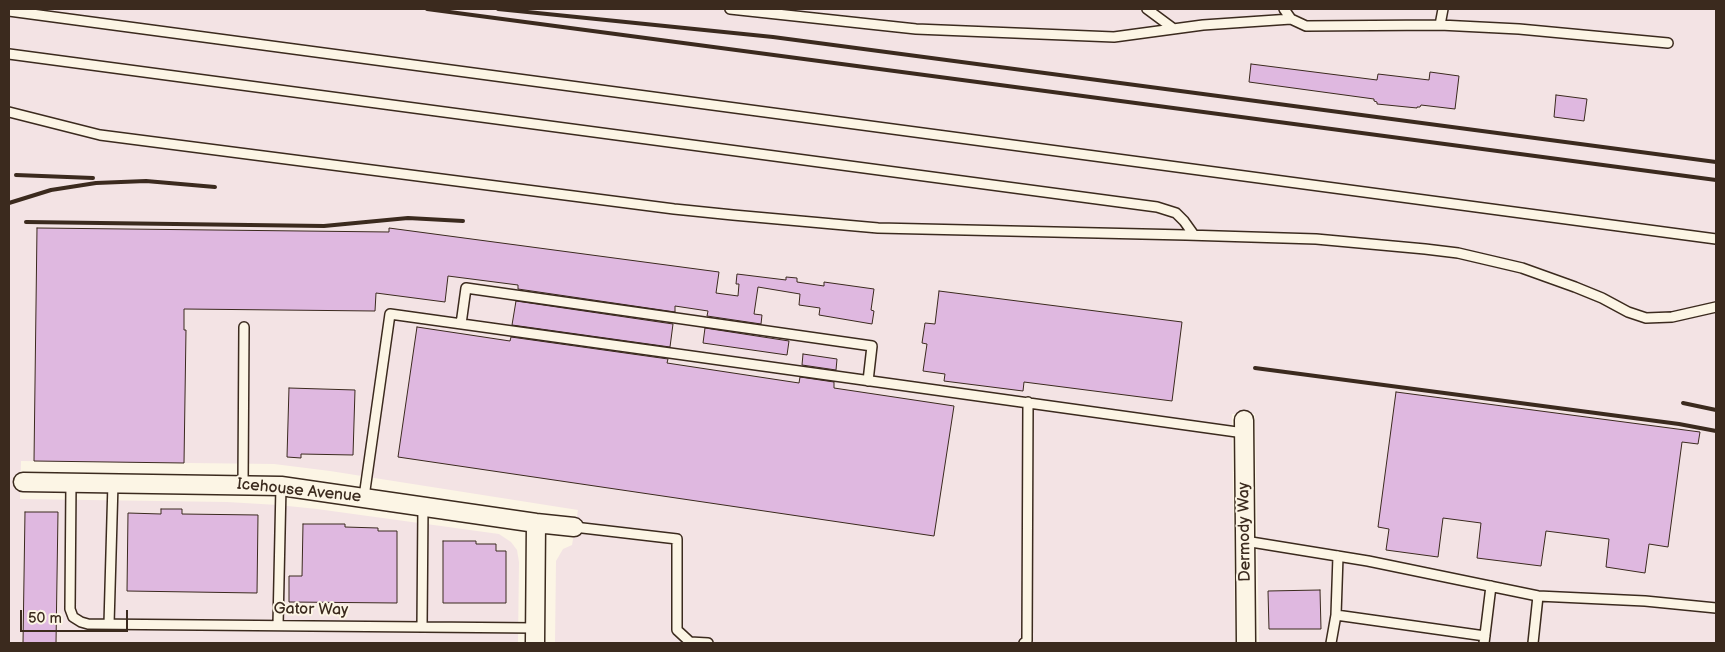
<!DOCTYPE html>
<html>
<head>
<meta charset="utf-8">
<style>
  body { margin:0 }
  #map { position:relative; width:1725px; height:652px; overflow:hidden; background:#fcf5e5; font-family:"Balsamiq Sans",sans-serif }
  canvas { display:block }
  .frame { position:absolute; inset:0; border:10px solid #3b2a1e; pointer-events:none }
  .scale { position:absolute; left:20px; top:610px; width:108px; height:22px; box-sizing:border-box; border:2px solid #3b2a1e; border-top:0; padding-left:6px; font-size:15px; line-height:18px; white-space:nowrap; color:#3b2a1e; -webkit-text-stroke:4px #fcf5e5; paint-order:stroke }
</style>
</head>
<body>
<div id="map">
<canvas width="1725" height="652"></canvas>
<div class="frame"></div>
<div class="scale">50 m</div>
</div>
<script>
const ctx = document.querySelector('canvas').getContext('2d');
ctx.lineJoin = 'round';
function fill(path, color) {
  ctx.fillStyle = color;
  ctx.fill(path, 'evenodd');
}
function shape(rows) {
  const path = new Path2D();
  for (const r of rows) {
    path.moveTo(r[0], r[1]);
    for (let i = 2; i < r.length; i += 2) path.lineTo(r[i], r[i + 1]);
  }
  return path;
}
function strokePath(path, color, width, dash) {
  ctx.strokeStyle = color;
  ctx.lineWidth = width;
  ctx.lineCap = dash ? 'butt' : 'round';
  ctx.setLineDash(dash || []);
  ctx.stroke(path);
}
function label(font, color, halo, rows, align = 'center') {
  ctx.font = font + ' "Balsamiq Sans",sans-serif';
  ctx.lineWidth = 4;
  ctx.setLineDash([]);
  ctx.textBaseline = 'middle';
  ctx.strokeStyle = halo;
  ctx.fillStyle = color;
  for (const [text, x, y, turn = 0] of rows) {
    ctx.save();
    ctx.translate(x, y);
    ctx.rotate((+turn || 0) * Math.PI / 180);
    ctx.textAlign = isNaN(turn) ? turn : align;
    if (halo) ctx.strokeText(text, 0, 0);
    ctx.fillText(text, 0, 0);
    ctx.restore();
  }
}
fill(shape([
  [9,9,1716,9,1716,643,1259,643,1255,414,1232,414,1235,643,555,643,556,561,563,549,572,545,578,510,330,471,274,464,21,461,20,499,227,502,278,505,317,509,499,534,511,542,517,550,519,562,518,643,9,643]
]), '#f3e3e4');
const building = shape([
  [1251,64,1377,80,1378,74,1429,80,1430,72,1459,76,1455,109,1421,105,1420,107,1417,107,1417,108,1377,104,1377,102,1374,101,1374,99,1249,82,1251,64],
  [1556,95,1587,99,1584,121,1554,117,1556,95],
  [37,228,389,232,389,228,719,272,716,293,738,296,739,284,736,284,737,274,786,280,786,277,797,278,797,282,824,286,824,282,874,289,871,310,874,311,872,324,819,315,820,308,799,305,800,294,758,287,754,314,762,315,761,324,707,316,708,311,675,306,675,312,518,289,518,285,448,276,445,302,376,293,375,311,184,309,184,330,186,330,184,463,34,461,37,228],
  [939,291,1182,322,1172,401,1024,382,1023,391,944,381,945,374,923,371,927,344,922,343,925,323,935,324,939,291],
  [516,301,673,324,670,347,512,325,516,301],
  [417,327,510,341,511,337,668,359,667,363,799,383,800,377,834,382,834,388,954,406,934,536,398,457,417,327],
  [705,328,789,341,787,355,703,343,705,328],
  [803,354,837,359,836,370,802,365,803,354],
  [289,388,355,390,353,455,301,454,301,458,287,457,289,388],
  [1396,392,1700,432,1698,444,1682,442,1668,547,1649,544,1645,573,1606,567,1609,539,1546,531,1541,566,1477,558,1481,523,1443,518,1438,557,1386,550,1389,529,1378,527,1396,392],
  [161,509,182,509,182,514,258,515,257,593,127,591,128,513,161,514,161,509],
  [25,512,58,512,56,643,23,643,25,512],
  [303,524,345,524,345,527,378,528,378,531,397,531,397,603,289,602,289,576,302,576,303,524],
  [443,541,476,541,476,544,496,544,496,551,506,551,506,603,443,603,443,541],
  [1320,590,1321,629,1269,629,1268,591,1320,590]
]);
fill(building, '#dfb8e0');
strokePath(building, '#3b2a1e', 1);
const lane = shape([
  [730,9,916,29,1114,37,1203,25,1291,19],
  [1147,9,1174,29],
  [1284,9,1291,19,1306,26,1440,25,1519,29,1668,43],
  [9,11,1716,239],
  [1440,25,1443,9],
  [9,54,1157,207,1176,213,1184,221,1194,235],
  [9,112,100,135,674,209,733,215,878,228,1186,235,1316,239,1425,249,1458,253,1522,268,1575,287,1602,298,1628,312,1646,318,1672,317,1716,307],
  [461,324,466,288,872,346,868,381],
  [71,482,70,609,73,617,81,622,88,624,535,628],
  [243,484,244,327],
  [364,497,390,314,1244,433],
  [574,527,677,539,677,630,690,642,708,643],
  [1245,541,1368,561,1538,596,1645,601,1716,608],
  [1338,556,1336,615,1485,636],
  [109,624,113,483],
  [278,625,281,486],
  [422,627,423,506],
  [1024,643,1027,641,1028,402],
  [1331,643,1336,615],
  [1484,643,1491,586],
  [1533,643,1538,596]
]);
const street = shape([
  [1244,420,1246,643],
  [23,482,281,486,536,523,574,527],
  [535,643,536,523]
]);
strokePath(lane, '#3b2a1e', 12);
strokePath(street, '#3b2a1e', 21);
strokePath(lane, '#fcf5e5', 9);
strokePath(street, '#fcf5e5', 18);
strokePath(shape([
  [427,9,1716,180],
  [498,9,773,37,1716,162],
  [16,175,93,178],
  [9,203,51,190,96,183,146,181,215,187],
  [26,222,324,226,408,218,463,221],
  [1255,368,1679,424,1716,431],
  [1683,403,1716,410]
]), '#3b2a1e', 4);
label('16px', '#3b2a1e', '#fcf5e5', [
  ["Icehouse Avenue",299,491,6],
  ["Dermody Way",1245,532,-91],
  ["Gator Way",311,610,1]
]);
</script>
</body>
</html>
